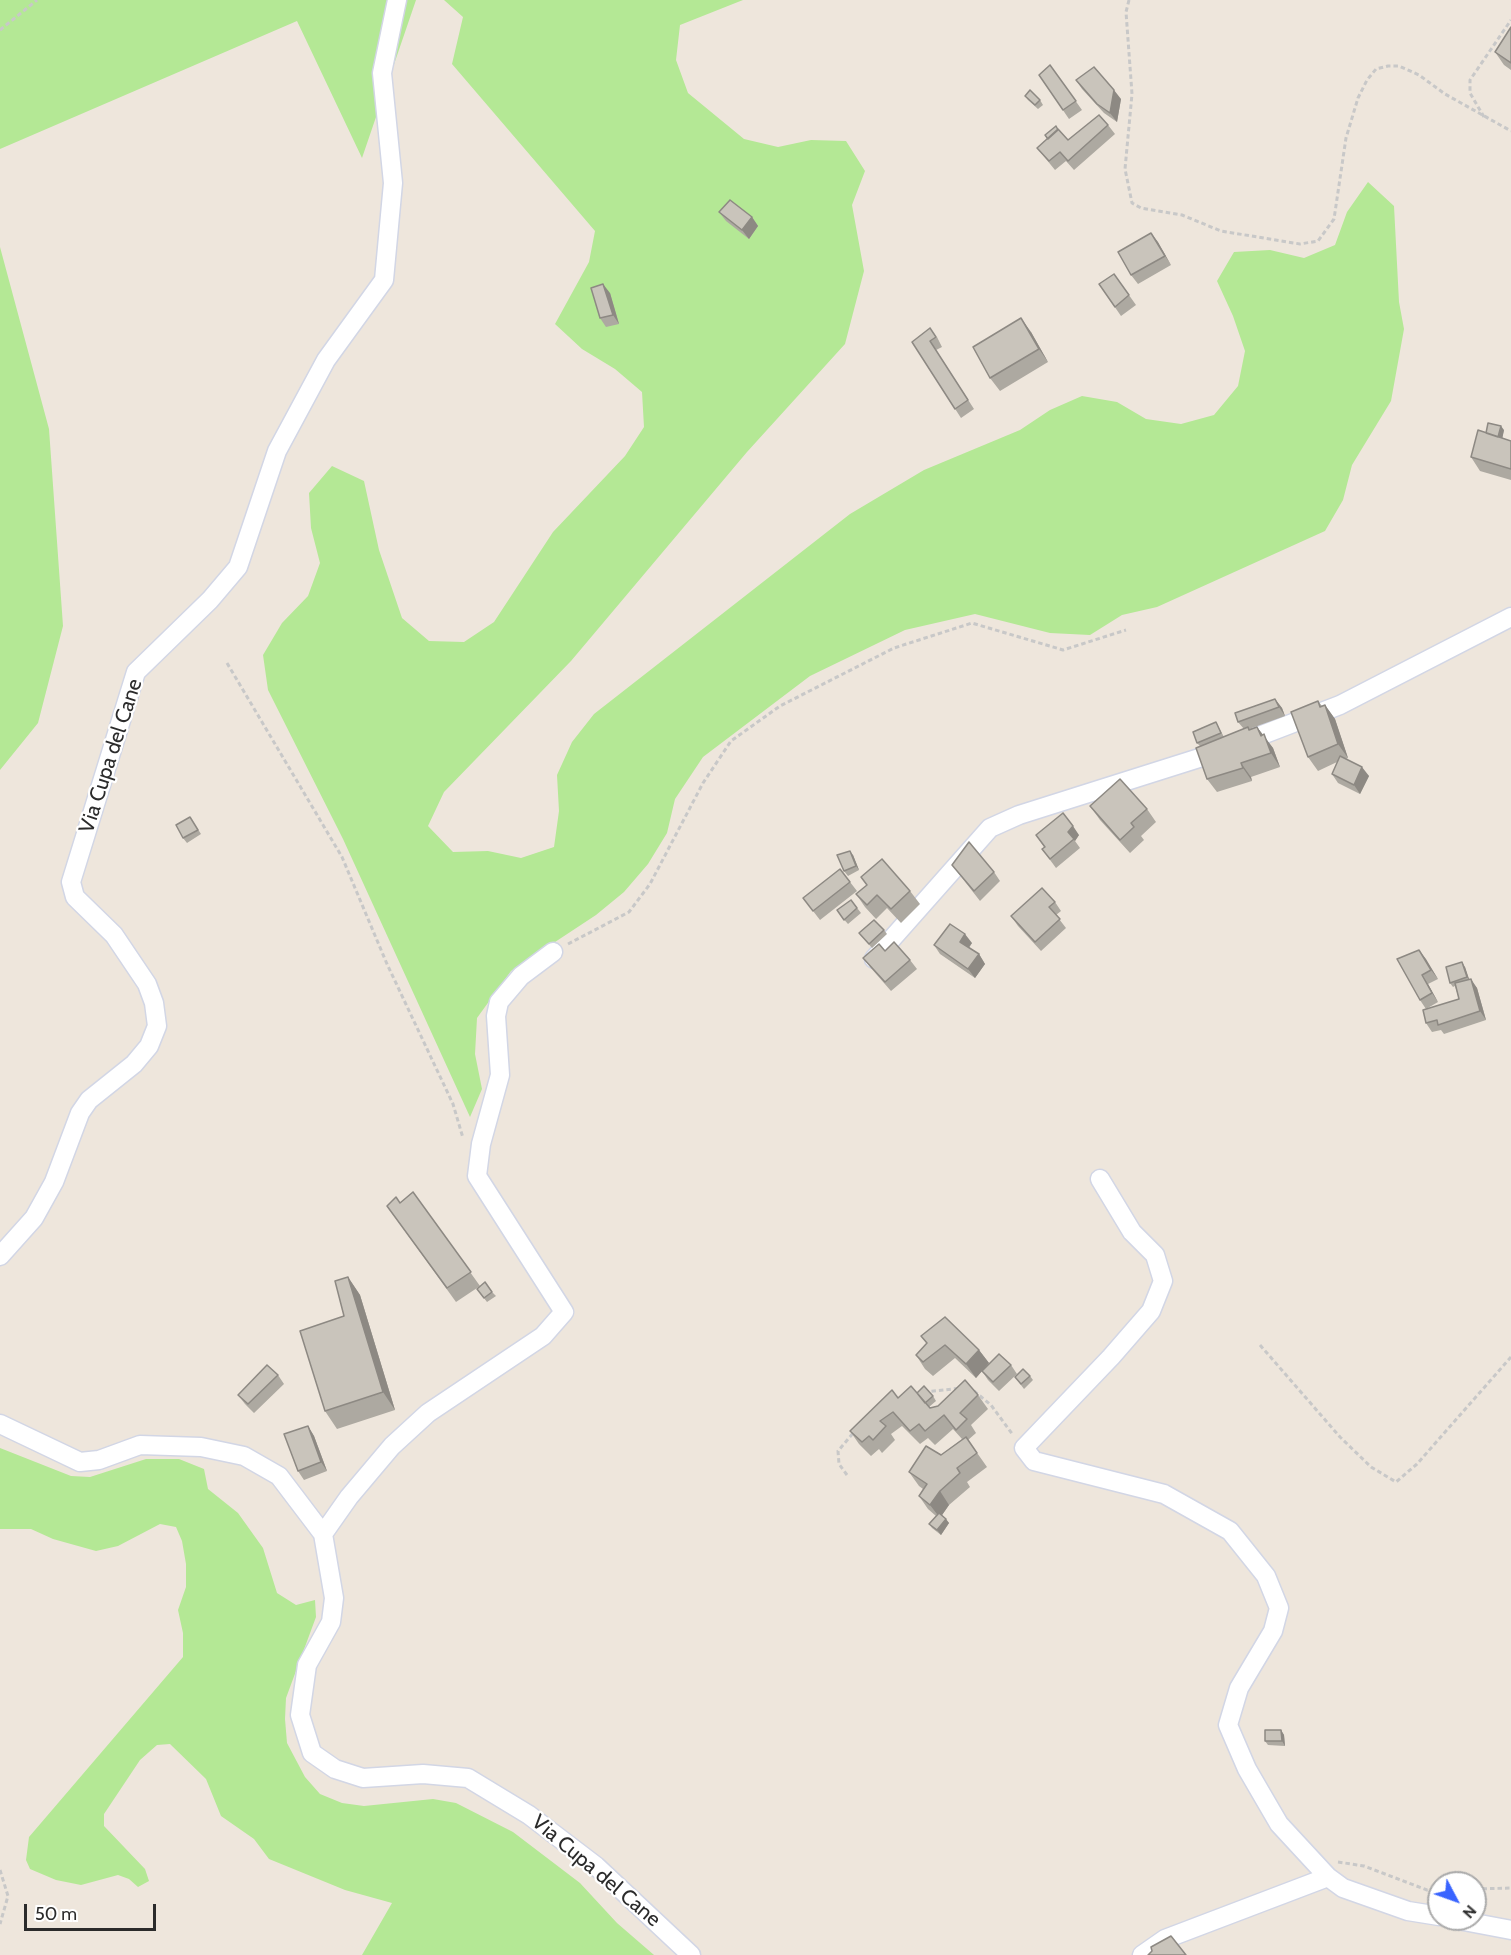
<!DOCTYPE html>
<html>
<head>
<meta charset="utf-8">
<style>
  body { margin:0 }
  #map { position:relative; width:1511px; height:1955px; overflow:hidden; background:#eee6dc; font-family:Cabin,sans-serif }
  canvas { display:block }
  .north { position:absolute; left:1427px; top:1871px; width:60px; height:60px; box-sizing:border-box; background:#fff; border:2px solid #aaa; border-radius:50%; rotate:131deg; font-size:16px; font-weight:700; line-height:24px; text-align:center; color:#2b2b2b }
  .north::after { content:''; display:block; margin:auto; width:21px; height:27px; background:#3964ff; clip-path:polygon(50% 0,100% 100%,50% 72%,0 100%) }
  .scale { position:absolute; left:24px; top:1904px; width:132px; height:27px; box-sizing:border-box; border:3px solid #2b2b2b; border-top:0; padding-left:8px; font-size:18px; line-height:21px; white-space:nowrap; color:#2b2b2b; -webkit-text-stroke:4px #fff; paint-order:stroke }
</style>
</head>
<body>
<div id="map">
<canvas width="1511" height="1955"></canvas>
<div class="north">N</div>
<div class="scale">50 m</div>
</div>
<script>
const ctx = document.querySelector('canvas').getContext('2d');
ctx.lineJoin = 'round';
function fill(path, color) {
  ctx.fillStyle = color;
  ctx.fill(path, 'evenodd');
}
function shape(rows) {
  const path = new Path2D();
  for (const r of rows) {
    path.moveTo(r[0], r[1]);
    for (let i = 2; i < r.length; i += 2) path.lineTo(r[i], r[i + 1]);
  }
  return path;
}
function strokePath(path, color, width, dash) {
  ctx.strokeStyle = color;
  ctx.lineWidth = width;
  ctx.lineCap = dash ? 'butt' : 'round';
  ctx.setLineDash(dash || []);
  ctx.stroke(path);
}
function label(font, color, halo, rows, align = 'center') {
  ctx.font = font + ' Cabin,sans-serif';
  ctx.lineWidth = 4.5;
  ctx.setLineDash([]);
  ctx.textBaseline = 'middle';
  ctx.strokeStyle = halo;
  ctx.fillStyle = color;
  for (const [text, x, y, turn = 0] of rows) {
    ctx.save();
    ctx.translate(x, y);
    ctx.rotate((+turn || 0) * Math.PI / 180);
    ctx.textAlign = isNaN(turn) ? turn : align;
    if (halo) ctx.strokeText(text, 0, 0);
    ctx.fillText(text, 0, 0);
    ctx.restore();
  }
}
fill(shape([
  [0,0,416,0,362,158,297,21,0,149],
  [444,0,743,0,680,25,676,60,688,93,744,139,778,147,811,140,846,141,865,171,852,205,864,271,845,344,747,452,571,661,444,792,428,826,453,852,488,851,521,858,554,847,559,811,557,775,572,742,594,714,850,514,924,470,1020,430,1050,410,1082,396,1117,402,1146,419,1181,424,1214,415,1238,386,1245,351,1233,316,1217,281,1234,252,1270,250,1304,258,1335,245,1347,212,1368,182,1394,206,1399,302,1404,329,1391,401,1352,465,1343,500,1325,531,1157,607,1122,615,1090,635,1050,633,975,614,905,630,810,676,703,757,675,799,667,833,648,864,624,892,596,915,511,971,477,1018,475,1054,482,1089,470,1117,343,839,268,690,263,655,282,623,308,596,320,563,311,528,309,493,332,466,364,481,379,550,402,618,429,641,464,642,494,622,553,532,625,456,644,427,642,392,615,369,582,349,555,324,589,262,595,231,452,64,463,17],
  [0,247,49,429,63,626,38,723,0,770],
  [0,1448,71,1476,90,1477,146,1459,179,1459,204,1469,208,1489,238,1513,263,1548,277,1593,296,1605,315,1600,316,1617,286,1698,285,1719,287,1743,305,1777,320,1794,342,1803,364,1806,433,1799,456,1803,513,1832,580,1883,617,1923,654,1955,362,1955,392,1903,345,1890,269,1859,254,1839,221,1816,206,1779,170,1744,157,1745,140,1760,104,1814,104,1826,145,1869,149,1881,138,1887,129,1879,118,1875,81,1885,56,1880,30,1869,26,1860,29,1837,183,1657,183,1633,178,1610,186,1587,186,1564,182,1541,176,1527,160,1524,118,1546,96,1551,53,1539,31,1529,0,1529]
]), '#b4e895');
const minor = shape([
  [874,959,990,828,1019,815,1215,753,1340,705,1511,617],
  [1100,1179,1132,1232,1155,1255,1163,1281,1151,1311,1111,1357,1024,1448,1034,1461,1164,1494,1230,1531,1266,1576,1279,1608,1273,1631,1239,1688,1228,1725,1247,1769,1279,1824,1328,1877,1343,1888,1408,1911,1439,1916],
  [0,1256,34,1218,54,1182,80,1113,89,1100,134,1064,149,1046,157,1026,154,1003,147,984,114,935,75,897,71,882,136,672,210,600,238,567,277,451,326,360,384,280,393,183,382,73,397,0],
  [0,1424,80,1462,99,1460,140,1445,201,1447,244,1456,279,1476,323,1534,334,1598,331,1622,307,1665,300,1715,312,1753,335,1769,363,1778,423,1774,468,1778,529,1815,596,1866,691,1955],
  [323,1534,349,1497,392,1446,428,1413,543,1336,564,1312,477,1176,481,1144,500,1075,496,1016,499,1002,521,976,553,952],
  [1453,1919,1511,1930],
  [1142,1955,1165,1939,1328,1877]
]);
strokePath(minor, '#d2d6e5', 21);
strokePath(shape([
  [1129,0,1126,12,1132,94,1125,169,1132,203,1141,208,1182,215,1221,231,1300,244,1318,241,1334,219,1346,138,1358,98,1367,80,1376,69,1388,66,1399,66,1419,75,1445,94,1511,131],
  [0,30,37,0],
  [1484,117,1470,93,1470,80,1511,20],
  [227,663,342,857,387,964,453,1104,463,1138],
  [568,944,629,912,650,884,703,783,731,741,780,706,894,648,972,623,1063,650,1126,630],
  [1260,1345,1340,1437,1371,1467,1396,1482,1417,1464,1511,1357],
  [974,1391,991,1405,1013,1435],
  [924,1392,962,1388],
  [847,1475,839,1464,838,1451,854,1432],
  [1338,1862,1364,1866,1427,1890,1439,1889],
  [0,1870,8,1896,0,1924],
  [1475,1889,1511,1888]
]), '#c8c8c8', 3, [4.5, 3]);
strokePath(minor, '#fff', 18);
fill(shape([
  [1511,27,1511,70,1504,65,1495,52],
  [1050,65,1082,110,1069,119,1039,75],
  [1076,80,1121,99,1117,122,1104,113,1082,89],
  [1025,96,1040,100,1043,105,1038,109,1028,100],
  [1108,125,1115,134,1074,170,1066,161,1055,170,1037,148,1047,139,1045,135,1068,140],
  [719,212,752,217,758,226,749,239,726,221],
  [1151,233,1171,265,1138,284,1131,275],
  [1114,274,1136,305,1121,316,1099,284],
  [610,293,619,324,606,327,600,318],
  [1031,332,1048,362,1000,391,990,378],
  [937,337,942,347,936,350,974,409,961,418,912,342],
  [1504,430,1502,438,1511,441,1511,480,1480,471,1471,457,1486,433],
  [1275,699,1282,708,1285,716,1249,729,1257,727,1273,748,1280,767,1251,777,1252,781,1217,792,1207,779,1200,746,1197,743,1216,722,1224,737,1244,729,1238,722],
  [1318,701,1322,706,1325,705,1335,719,1348,758,1346,759,1369,776,1360,794,1338,783,1332,774,1337,762,1318,771,1308,757],
  [1090,806,1147,809,1156,822,1141,836,1144,840,1130,853,1100,820],
  [190,817,201,834,187,843,183,838],
  [1036,835,1079,835,1075,841,1080,848,1056,868,1042,849,1044,847],
  [853,855,859,870,848,876,844,871],
  [952,865,994,872,1000,881,980,901],
  [861,877,910,891,920,904,901,923,887,908,876,919,865,907,856,894,867,885],
  [850,882,857,891,820,920,803,898],
  [851,900,861,913,848,924,840,915],
  [1055,902,1061,911,1056,915,1066,928,1041,951,1018,926,1011,916],
  [884,930,887,934,872,948,859,933],
  [972,943,969,948,979,954,985,964,975,978,940,954,934,945],
  [1419,950,1438,979,1428,984,1438,1002,1426,1009,1420,1000],
  [885,951,910,960,917,969,891,991,870,967,863,958],
  [1465,967,1469,979,1477,988,1486,1020,1444,1034,1441,1030,1432,1032,1426,1023,1459,999,1455,986,1453,987,1450,983],
  [413,1192,480,1286,456,1302,387,1206,400,1203],
  [348,1277,360,1295,395,1410,337,1429,325,1411,344,1316],
  [477,1289,492,1292,496,1296,487,1302],
  [921,1336,979,1350,989,1363,984,1369,1011,1365,1017,1374,999,1391,988,1380,982,1371,976,1378,955,1358,933,1376,925,1369,916,1355,927,1344],
  [278,1375,284,1384,254,1413,245,1404,238,1395],
  [1030,1376,1033,1380,1024,1389,1015,1377],
  [917,1393,933,1396,936,1401,929,1407,930,1408,978,1395,988,1409,971,1425,976,1433,968,1440,987,1467,967,1482,970,1487,949,1505,942,1515,949,1523,941,1535,932,1528,929,1524,936,1516,928,1509,919,1496,923,1489,919,1486,909,1472,941,1455,962,1439,953,1429,935,1445,928,1438,920,1444,902,1426,891,1434,895,1440,882,1453,879,1449,871,1456,859,1444,850,1431,898,1398],
  [308,1426,314,1436,327,1471,304,1480,298,1471],
  [1281,1730,1284,1735,1285,1746,1268,1745,1265,1741]
]), '#ada9a1');
fill(shape([
  [1114,90,1121,99,1117,122,1110,113],
  [752,217,758,226,749,239,742,230],
  [1151,233,1158,242,1171,265,1165,256],
  [603,284,610,293,619,324,613,315],
  [1021,318,1031,332,1048,362,1039,349],
  [1501,426,1504,430,1501,445,1498,440],
  [1275,699,1282,708,1285,716,1279,707],
  [1325,705,1335,719,1348,758,1338,744],
  [1257,727,1273,748,1280,767,1271,753,1261,736],
  [1241,763,1251,777,1252,781,1243,768],
  [1362,767,1369,776,1360,794,1354,785],
  [1073,826,1079,835,1075,841,1068,832],
  [850,851,853,855,859,870,856,866],
  [965,934,972,943,966,951,960,942],
  [1419,950,1426,959,1438,979,1431,970],
  [979,954,985,964,975,978,968,969],
  [1462,962,1465,967,1470,982,1467,977],
  [1422,975,1428,984,1438,1002,1432,993],
  [1471,979,1477,988,1486,1020,1480,1011],
  [348,1277,360,1295,395,1410,383,1392],
  [979,1350,989,1363,976,1378,966,1364],
  [308,1426,314,1436,327,1471,321,1462],
  [940,1491,949,1505,940,1518,930,1505],
  [946,1519,949,1523,941,1535,937,1530],
  [1281,1730,1284,1735,1285,1746,1282,1741]
]), '#8d8983');
const building = shape([
  [1511,27,1511,63,1495,52,1511,27],
  [1050,65,1076,101,1063,110,1039,75,1050,65],
  [1094,67,1114,90,1110,113,1097,104,1076,80,1094,67],
  [1030,90,1040,100,1035,105,1025,96,1030,90],
  [1099,115,1108,125,1068,161,1060,152,1049,161,1037,148,1058,129,1068,140,1099,115],
  [1056,126,1058,130,1048,139,1045,135,1056,126],
  [730,200,752,217,742,230,719,212,730,200],
  [1151,233,1165,256,1131,275,1118,252,1151,233],
  [1114,274,1129,295,1115,307,1099,284,1114,274],
  [603,284,613,315,600,318,591,288,603,284],
  [1021,318,1039,349,990,378,973,347,1021,318],
  [930,328,936,337,930,341,968,400,955,409,912,342,930,328],
  [1488,423,1501,426,1498,437,1486,433,1488,423],
  [1478,430,1511,441,1511,469,1471,457,1478,430],
  [1275,699,1279,707,1238,722,1235,713,1275,699],
  [1318,701,1320,707,1325,705,1338,744,1308,757,1291,712,1318,701],
  [1216,722,1221,733,1197,743,1193,732,1216,722],
  [1248,727,1249,730,1257,727,1261,736,1264,734,1271,753,1241,763,1243,768,1207,779,1196,748,1248,727],
  [1340,756,1362,767,1354,785,1332,774,1340,756],
  [1120,779,1147,809,1131,823,1134,827,1120,840,1090,806,1120,779],
  [1063,813,1073,826,1068,832,1074,839,1050,859,1042,849,1045,847,1036,835,1063,813],
  [190,817,198,830,183,838,176,825,190,817],
  [969,842,994,872,974,891,952,865,969,842],
  [850,851,856,866,844,871,837,855,850,851],
  [882,859,910,891,891,909,877,895,867,905,856,894,867,885,861,877,882,859],
  [840,869,850,882,813,911,803,898,840,869],
  [1042,888,1055,902,1049,907,1060,919,1035,942,1011,916,1042,888],
  [851,900,857,908,844,920,837,910,851,900],
  [874,920,884,930,869,944,859,933,874,920],
  [950,924,965,934,960,942,979,954,968,969,934,945,950,924],
  [894,942,910,960,885,982,863,958,879,944,885,951,894,942],
  [1419,950,1431,970,1422,975,1432,993,1420,1000,1397,959,1419,950],
  [1462,962,1467,977,1450,983,1446,967,1462,962],
  [1471,979,1480,1011,1438,1025,1437,1020,1426,1023,1423,1010,1459,999,1455,983,1471,979],
  [413,1192,471,1272,447,1288,387,1206,396,1197,400,1203,413,1192],
  [348,1277,383,1392,325,1411,300,1331,344,1316,335,1281,348,1277],
  [485,1282,492,1292,484,1298,477,1289,485,1282],
  [945,1317,979,1350,966,1364,945,1345,923,1362,916,1355,927,1343,921,1336,945,1317],
  [999,1354,1011,1365,993,1382,982,1371,999,1354],
  [267,1365,278,1375,248,1404,238,1395,267,1365],
  [1023,1369,1030,1376,1021,1384,1015,1377,1023,1369],
  [965,1380,978,1395,960,1413,967,1419,956,1430,944,1415,925,1431,919,1424,910,1431,893,1412,880,1421,886,1426,873,1440,869,1436,862,1442,850,1431,892,1390,898,1398,911,1386,930,1408,938,1406,965,1380],
  [924,1386,933,1396,925,1403,917,1393,924,1386],
  [308,1426,321,1462,298,1471,284,1434,308,1426],
  [966,1437,977,1453,957,1468,960,1473,940,1491,930,1505,919,1496,927,1484,909,1472,926,1446,941,1455,966,1437],
  [939,1513,946,1519,937,1530,929,1524,939,1513],
  [1265,1730,1281,1730,1282,1741,1265,1741,1265,1730],
  [1171,1936,1186,1955,1148,1955,1152,1951,1151,1947,1171,1936]
]);
fill(building, '#c9c4bb');
strokePath(building, '#8d8983', 1.5);
label('21px', '#2b2b2b', '#fff', [
  ["Via Cupa del Cane",111,756,-72],
  ["Via Cupa del Cane",596,1871,40]
]);
</script>
</body>
</html>
